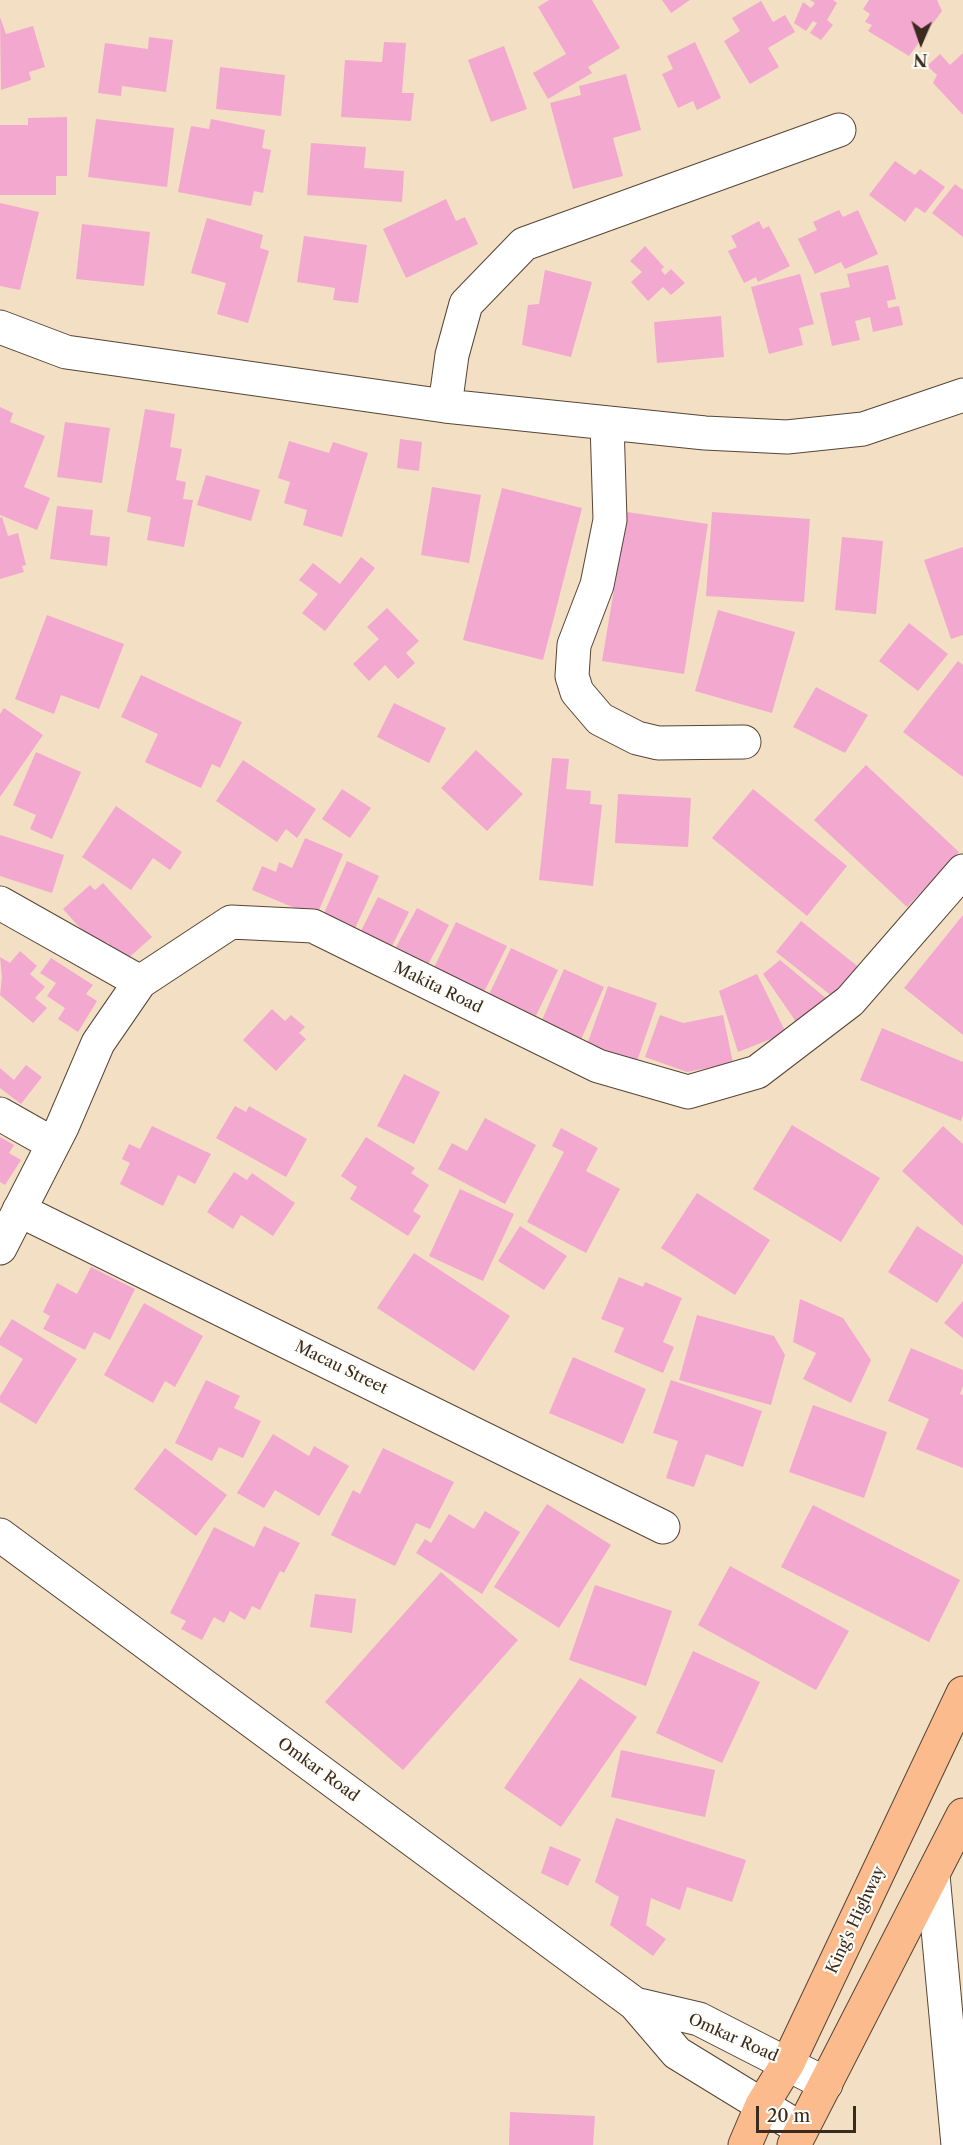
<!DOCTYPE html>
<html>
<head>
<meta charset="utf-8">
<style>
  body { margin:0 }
  #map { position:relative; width:963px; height:2145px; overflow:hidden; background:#f3dfc3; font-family:"Libre Caslon Text",serif }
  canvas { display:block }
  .north { position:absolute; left:891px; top:12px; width:60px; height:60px; -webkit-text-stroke:4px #fdfcf7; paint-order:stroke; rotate:182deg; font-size:16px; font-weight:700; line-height:24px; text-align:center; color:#3b2a1e }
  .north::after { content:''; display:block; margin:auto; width:21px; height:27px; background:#3b2a1e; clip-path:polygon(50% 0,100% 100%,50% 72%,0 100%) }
  .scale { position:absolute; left:756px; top:2106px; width:100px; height:27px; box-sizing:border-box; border:3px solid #3b2a1e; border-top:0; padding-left:8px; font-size:18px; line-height:21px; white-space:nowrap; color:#3b2a1e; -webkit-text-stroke:4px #fdfcf7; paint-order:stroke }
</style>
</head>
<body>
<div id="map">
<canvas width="963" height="2145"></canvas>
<div class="north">N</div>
<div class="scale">20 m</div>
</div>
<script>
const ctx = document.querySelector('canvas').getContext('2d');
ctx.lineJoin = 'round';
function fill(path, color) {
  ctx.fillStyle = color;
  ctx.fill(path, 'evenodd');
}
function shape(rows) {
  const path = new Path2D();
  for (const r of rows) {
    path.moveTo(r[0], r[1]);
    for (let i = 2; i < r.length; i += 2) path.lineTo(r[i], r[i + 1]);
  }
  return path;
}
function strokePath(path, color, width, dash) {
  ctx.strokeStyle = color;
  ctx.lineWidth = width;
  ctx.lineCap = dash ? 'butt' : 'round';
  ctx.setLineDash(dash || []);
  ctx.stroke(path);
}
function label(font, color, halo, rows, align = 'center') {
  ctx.font = font + ' "Libre Caslon Text",serif';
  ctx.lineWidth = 4.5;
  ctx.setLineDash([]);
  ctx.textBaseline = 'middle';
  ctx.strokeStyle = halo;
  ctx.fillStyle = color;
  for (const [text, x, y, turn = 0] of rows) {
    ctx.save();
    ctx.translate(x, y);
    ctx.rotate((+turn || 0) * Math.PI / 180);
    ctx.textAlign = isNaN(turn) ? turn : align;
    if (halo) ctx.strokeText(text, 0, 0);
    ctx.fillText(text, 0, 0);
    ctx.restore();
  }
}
fill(shape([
  [549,0,592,0,620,48,588,67,592,73,548,99,533,73,566,54,538,7],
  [662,0,690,0,671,13],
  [810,0,833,0,837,3,827,20,833,25,821,40,810,33,817,23,813,21,806,31,794,23,803,2,811,8,815,3],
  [869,0,937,0,942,11,909,56,868,31,872,25,865,22,870,14,863,9],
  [761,1,773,22,785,15,795,32,768,48,779,67,750,84,724,41,740,31,732,18],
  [0,17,6,34,33,26,45,67,29,72,31,80,1,90],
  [149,37,173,40,166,92,122,86,121,96,98,93,105,43,148,49],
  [384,42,406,43,402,93,414,93,411,121,341,117,345,60,382,62],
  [695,42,721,98,697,110,693,101,678,108,662,74,673,69,667,56],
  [504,46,527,109,491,122,468,60],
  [963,53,963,115,933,83,937,75,927,66,940,54,950,65],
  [220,67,285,75,281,116,216,109],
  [626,74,641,130,613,138,623,176,573,189,550,103,581,95,579,86],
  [67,117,67,176,56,176,56,195,0,195,0,125,28,125,28,118],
  [96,119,174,128,167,187,88,177],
  [211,119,265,130,262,148,271,150,263,193,254,191,251,206,178,192,191,126,209,129],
  [311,143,366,147,364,168,404,171,402,202,307,195],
  [895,161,915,175,920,169,945,187,925,213,916,207,905,222,869,195],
  [955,184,963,190,963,237,932,213],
  [446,199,456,221,465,217,478,244,406,278,383,229],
  [0,203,39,212,20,290,0,286],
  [839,210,843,217,858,210,878,254,845,269,841,262,815,274,798,239,817,230,813,222],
  [207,218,263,235,260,248,269,251,248,323,217,314,226,283,191,273],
  [759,221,763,229,769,226,790,266,758,282,756,277,744,283,728,251,737,247,731,236],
  [82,224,150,232,144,286,76,279],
  [304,236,367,245,358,303,333,300,335,288,297,282],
  [645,246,664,267,661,270,665,275,671,269,685,283,671,295,663,287,648,301,631,282,642,272,630,261],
  [888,265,896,299,887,301,888,308,899,306,903,325,873,332,870,317,855,321,860,340,832,346,820,293,850,287,847,274],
  [545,270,592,282,571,357,522,345,528,305,539,304],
  [800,274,814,324,799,328,803,345,769,354,751,287],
  [721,316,724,357,657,363,654,322],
  [0,407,13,413,10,422,45,436,24,487,50,498,37,530,0,515],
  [145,409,175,414,170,447,182,449,176,480,186,482,183,499,193,500,184,547,147,540,151,517,127,512],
  [65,422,110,428,102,483,57,477],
  [400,439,422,442,419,471,397,468],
  [289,441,329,453,333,442,368,453,342,537,303,525,307,510,284,503,290,482,278,478],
  [206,475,260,490,251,521,197,505],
  [432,487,481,495,469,563,421,555],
  [502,488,582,508,543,660,463,640],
  [57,506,93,510,90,535,110,537,107,566,50,559],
  [627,512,708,524,684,674,602,661],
  [712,512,810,519,804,602,706,596],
  [2,517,8,536,18,533,26,565,22,566,24,572,0,579,0,518],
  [842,537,883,541,876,614,835,610],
  [963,547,963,635,951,639,924,560],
  [361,557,375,568,325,631,302,613,318,594,299,580,313,563,340,584],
  [387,608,419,641,406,653,415,663,398,679,385,665,369,681,353,664,379,639,367,627],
  [718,610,795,632,772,713,695,691],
  [47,615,124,644,99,709,61,695,54,714,15,699],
  [909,623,948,654,918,691,879,661],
  [958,661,963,665,963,777,903,732],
  [141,675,242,722,220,768,212,764,201,788,145,762,158,734,121,717],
  [816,687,868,715,845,753,793,727],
  [394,703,446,728,429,763,377,737],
  [4,708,43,735,0,797,0,714],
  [476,750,523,794,487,831,441,788],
  [36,752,81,772,52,839,30,829,36,815,13,805],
  [552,758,569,759,566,789,591,791,590,804,602,805,593,886,539,880],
  [243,760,316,809,297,838,286,829,277,842,216,801],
  [866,765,959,852,907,907,814,820],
  [342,789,371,808,350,838,322,819],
  [753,789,847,866,807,916,712,838],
  [618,794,691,798,688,847,615,843],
  [116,806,182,852,170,870,153,858,131,890,82,857],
  [0,835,64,855,52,893,0,876],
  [305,838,343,854,316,917,252,890,262,866,276,872,279,862,292,868],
  [347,861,379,876,352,935,321,920],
  [103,883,152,937,125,961,107,942,99,949,63,909,90,885,95,890],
  [378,897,409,912,388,954,357,939],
  [417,908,449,925,424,972,409,964,413,956,396,947],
  [963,915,963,1035,904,988],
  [801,921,861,969,837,1000,776,952],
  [456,922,507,946,480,1000,430,976],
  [511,948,558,970,531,1026,484,1005],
  [20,951,37,966,30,974,45,987,35,998,47,1008,33,1023,0,995,2,977,0,957,10,963],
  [51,958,93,985,86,994,97,1001,78,1032,58,1019,65,1008,47,996,56,983,40,973],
  [780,960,833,1004,799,1026,763,974],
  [564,969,604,987,577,1049,537,1032],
  [757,974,786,1033,738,1052,719,991],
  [608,986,657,1003,634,1070,584,1053],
  [272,1009,285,1021,291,1015,305,1027,299,1033,306,1039,276,1071,243,1040],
  [660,1015,683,1023,723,1015,733,1063,687,1072,645,1057],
  [882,1028,963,1062,963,1115,961,1121,860,1080],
  [26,1065,42,1077,21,1104,0,1088,0,1068,14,1080],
  [404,1074,440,1092,414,1144,377,1126],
  [235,1106,246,1112,249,1106,307,1139,286,1177,216,1138],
  [485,1118,536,1145,505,1204,438,1169,452,1143,467,1151],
  [792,1125,880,1178,841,1242,753,1189],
  [152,1126,211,1154,195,1184,178,1175,163,1206,120,1184,130,1163,122,1159,129,1144,140,1149],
  [943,1126,963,1144,963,1226,902,1171],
  [561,1128,598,1148,586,1171,620,1189,586,1253,527,1222,564,1152,552,1146],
  [0,1137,14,1145,9,1153,21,1160,5,1185,0,1182],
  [366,1137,415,1168,411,1173,429,1185,413,1211,421,1216,408,1236,350,1199,357,1187,341,1176],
  [234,1172,247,1180,252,1173,295,1203,273,1236,241,1215,233,1229,207,1212],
  [460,1189,514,1214,483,1281,429,1256],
  [697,1193,770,1240,735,1295,661,1248],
  [520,1226,567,1256,544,1290,498,1261],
  [917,1226,963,1256,963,1263,937,1303,888,1272],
  [414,1253,510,1316,474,1371,377,1308],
  [91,1267,135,1289,110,1340,94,1332,85,1350,43,1329,50,1316,43,1312,57,1283,77,1294],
  [619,1277,643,1287,645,1282,682,1298,663,1342,674,1347,663,1373,614,1352,624,1328,601,1319],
  [800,1299,843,1318,871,1360,851,1403,803,1379,816,1353,793,1342],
  [963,1301,963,1338,944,1323],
  [144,1303,203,1336,175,1387,165,1381,153,1403,104,1375],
  [697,1315,774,1336,785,1355,771,1405,679,1380],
  [12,1319,77,1359,36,1424,0,1402,0,1396,23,1359,0,1345,0,1338],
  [911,1348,963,1370,963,1386,960,1394,963,1395,963,1468,916,1449,929,1419,888,1401],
  [573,1357,646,1389,623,1444,549,1413],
  [206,1380,240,1396,234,1408,261,1421,243,1458,219,1447,212,1461,175,1443],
  [671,1380,762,1411,743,1467,706,1454,694,1487,666,1478,678,1441,653,1433],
  [813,1405,887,1432,864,1498,789,1472],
  [273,1434,309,1456,314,1446,349,1466,319,1516,275,1490,264,1508,237,1493],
  [165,1448,227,1495,196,1536,134,1489],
  [383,1448,454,1482,430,1529,416,1523,395,1566,331,1535,353,1490,360,1494],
  [547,1504,611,1545,559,1628,494,1587],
  [813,1505,960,1580,929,1642,781,1567],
  [485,1511,520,1532,482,1594,416,1553,425,1539,431,1543,449,1514,474,1529],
  [264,1526,300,1543,284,1573,280,1571,260,1610,252,1606,245,1620,230,1611,224,1623,214,1617,202,1640,181,1629,186,1621,170,1613,214,1527,254,1547],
  [730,1566,849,1631,816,1690,698,1625],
  [441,1572,518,1640,403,1770,325,1702],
  [595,1585,672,1611,646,1686,569,1660],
  [315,1594,356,1599,352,1633,310,1627],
  [693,1651,760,1682,722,1763,656,1733],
  [580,1678,637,1717,561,1827,504,1788],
  [621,1750,715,1770,705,1817,611,1797],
  [616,1818,746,1860,732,1902,687,1887,680,1910,651,1898,646,1925,666,1939,653,1956,610,1925,619,1897,595,1882],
  [550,1846,581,1859,568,1886,541,1873],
  [510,2112,595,2116,593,2145,509,2145]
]), '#f3a8d0');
const minor = shape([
  [0,327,66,352,445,406,705,433,787,437,863,429,963,395],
  [445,406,452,355,466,304,524,244,839,130],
  [607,423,610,520,597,585,574,645,572,676,577,692,600,719,637,738,658,743,744,742],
  [0,903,140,982],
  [0,1114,53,1144],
  [19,1210,663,1527],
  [0,1248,62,1127,98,1043,140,982,231,922,313,926,598,1066,688,1092,757,1072,850,1001,963,871],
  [0,1535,635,2004,677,2053,801,2129],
  [933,1875,958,2145],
  [635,2004,699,2019,826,2084]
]);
const highway = shape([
  [745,2145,762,2105,788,2063,963,1693],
  [794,2145,963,1815]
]);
strokePath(minor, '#574537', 35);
strokePath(highway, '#574537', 35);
strokePath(minor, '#fff', 33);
strokePath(highway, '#fbbb8c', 33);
label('16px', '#3b2a1e', '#fdfcf7', [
  ["Makita Road",438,988,26],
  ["Macau Street",341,1368,26],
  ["Omkar Road",318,1770,36],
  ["King's Highway",856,1920,-65],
  ["Omkar Road",733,2038,24]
]);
</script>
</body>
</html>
